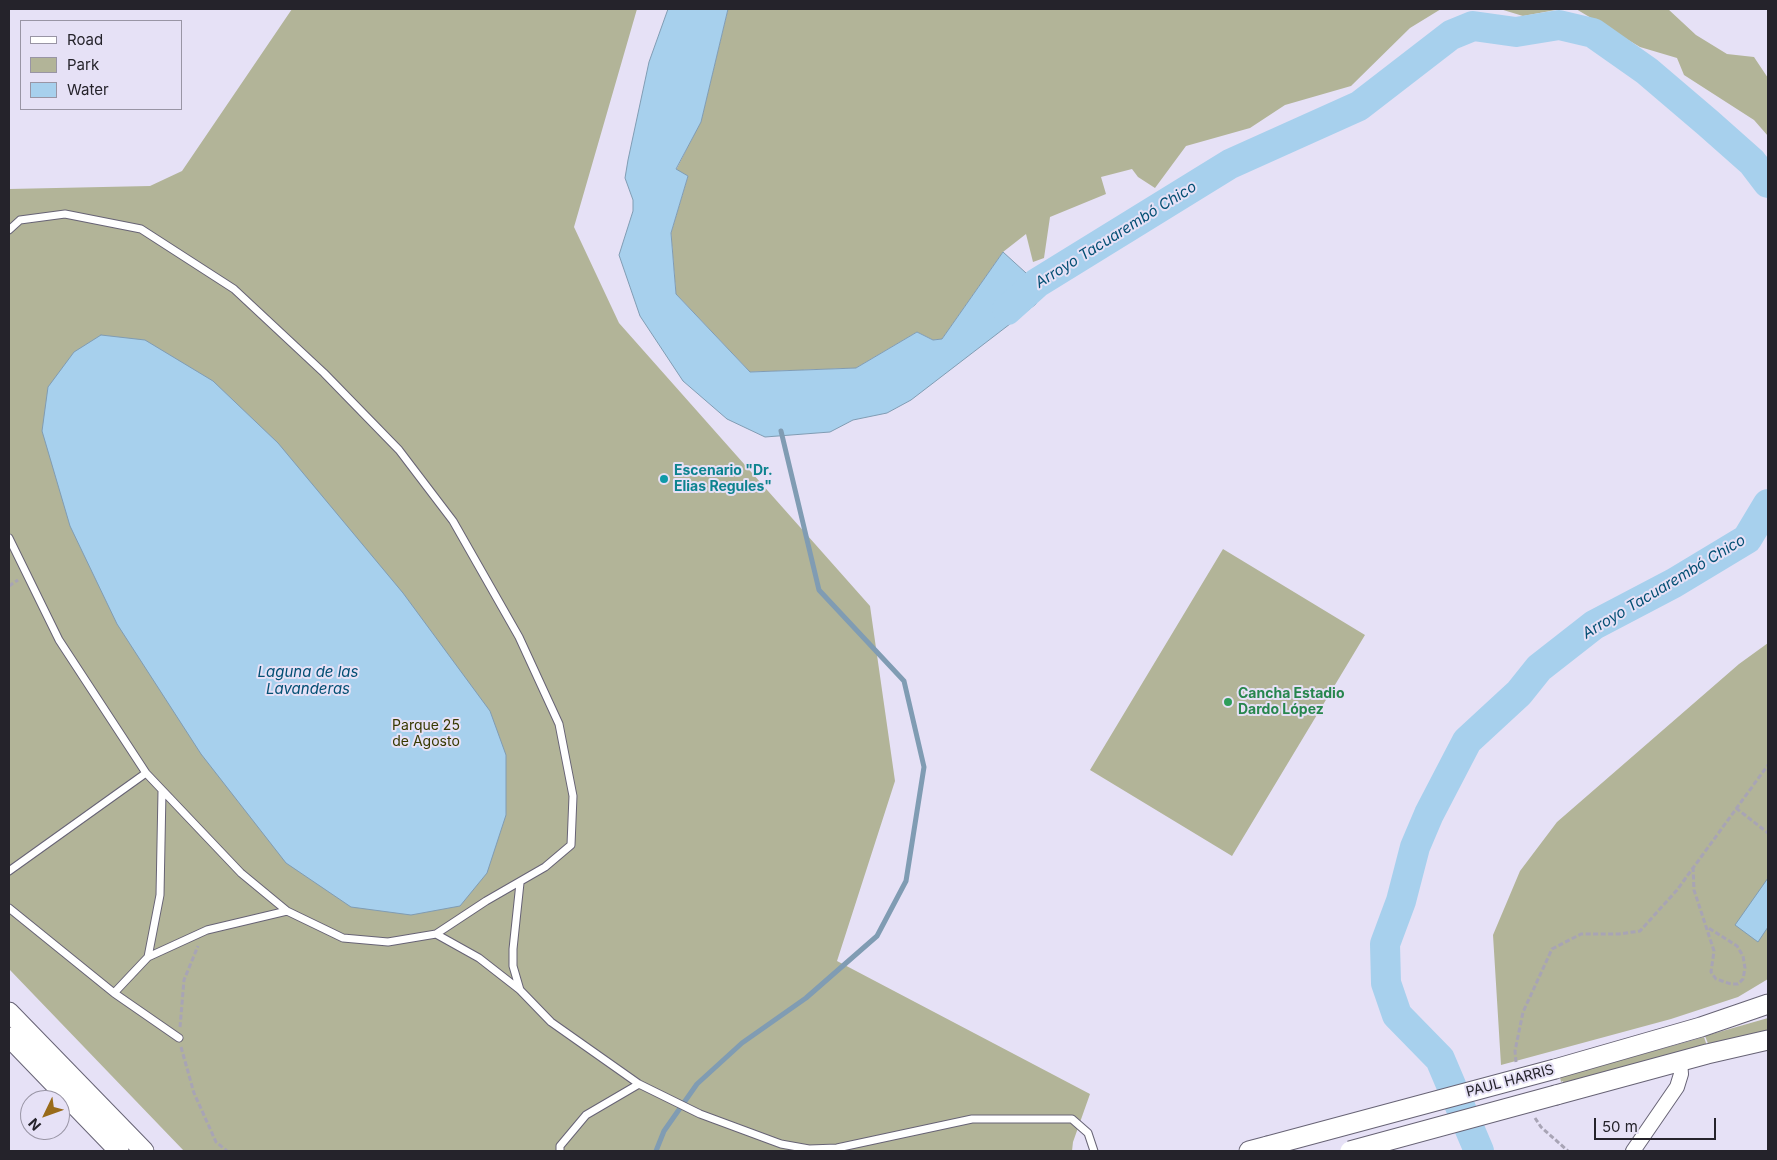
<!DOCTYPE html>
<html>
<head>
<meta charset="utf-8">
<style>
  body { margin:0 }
  #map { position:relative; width:1777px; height:1160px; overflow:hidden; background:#e6e1f6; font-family:Inter,sans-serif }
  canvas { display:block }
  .frame { position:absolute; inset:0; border:10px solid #25232b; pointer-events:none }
  .legend { position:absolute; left:20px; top:20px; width:162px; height:90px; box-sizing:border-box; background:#e6e1f6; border:1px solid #9995a5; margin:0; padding:6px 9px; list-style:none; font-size:15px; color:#25232b }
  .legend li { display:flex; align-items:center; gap:10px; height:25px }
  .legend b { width:25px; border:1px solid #9995a5 }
  .north { position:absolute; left:20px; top:1090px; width:50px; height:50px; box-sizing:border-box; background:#e6e1f6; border:1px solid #9995a5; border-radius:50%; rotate:228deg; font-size:14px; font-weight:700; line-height:20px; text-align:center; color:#25232b }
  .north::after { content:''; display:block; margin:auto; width:18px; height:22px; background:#996b1a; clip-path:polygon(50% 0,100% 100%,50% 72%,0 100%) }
  .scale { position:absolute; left:1594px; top:1118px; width:122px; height:22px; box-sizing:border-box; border:2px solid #25232b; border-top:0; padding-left:6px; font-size:15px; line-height:18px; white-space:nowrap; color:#25232b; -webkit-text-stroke:4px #e6e1f6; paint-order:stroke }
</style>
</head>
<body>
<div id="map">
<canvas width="1777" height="1160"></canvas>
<div class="frame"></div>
<ul class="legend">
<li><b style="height:6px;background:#fff"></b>Road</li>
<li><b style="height:14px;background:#b2b498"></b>Park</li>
<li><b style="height:14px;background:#a7d0ed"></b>Water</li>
</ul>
<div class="north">N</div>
<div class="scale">50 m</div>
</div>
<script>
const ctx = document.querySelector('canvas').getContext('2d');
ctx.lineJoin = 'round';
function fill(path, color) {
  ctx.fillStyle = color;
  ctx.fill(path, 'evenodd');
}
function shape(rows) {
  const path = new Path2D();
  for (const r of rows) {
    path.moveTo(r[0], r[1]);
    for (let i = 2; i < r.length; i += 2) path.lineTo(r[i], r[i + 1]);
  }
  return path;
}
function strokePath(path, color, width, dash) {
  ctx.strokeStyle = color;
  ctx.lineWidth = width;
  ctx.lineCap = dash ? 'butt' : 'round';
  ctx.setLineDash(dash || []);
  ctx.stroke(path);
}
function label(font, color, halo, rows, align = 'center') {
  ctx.font = font + ' Inter,sans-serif';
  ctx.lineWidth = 4;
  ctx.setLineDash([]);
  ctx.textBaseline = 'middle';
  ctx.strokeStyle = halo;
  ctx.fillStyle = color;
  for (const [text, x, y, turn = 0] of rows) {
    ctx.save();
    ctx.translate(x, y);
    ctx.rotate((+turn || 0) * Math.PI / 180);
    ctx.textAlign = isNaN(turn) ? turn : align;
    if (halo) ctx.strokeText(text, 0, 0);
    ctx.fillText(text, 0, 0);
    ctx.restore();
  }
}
fill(shape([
  [292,9,637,9,574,227,619,323,870,606,895,781,837,961,1090,1094,1073,1142,1072,1151,184,1151,9,969,9,189,150,186,182,171],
  [728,9,1441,9,1410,28,1351,86,1285,105,1250,128,1186,146,1155,188,1138,177,1132,169,1101,177,1106,194,1050,217,1044,258,1033,262,1026,234,1003,252,942,339,933,340,917,332,856,368,750,372,676,294,671,233,688,176,676,170,701,121],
  [1500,9,1561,9,1523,16],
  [1576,9,1668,9,1696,35,1727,54,1754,57,1768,78,1768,136,1754,120,1684,75,1677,58,1640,47],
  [1223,549,1365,635,1232,856,1090,770],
  [1768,643,1768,979,1738,997,1671,1019,1501,1065,1493,935,1520,871,1557,822,1739,664],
  [1768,1018,1768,1032,1709,1046,1705,1036],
  [1704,1037,1707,1046,1564,1086,1563,1081,1561,1082,1560,1077]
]), '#b2b498');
const water = shape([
  [668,9,728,9,701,122,676,169,688,176,671,233,676,294,750,372,856,368,917,332,933,340,942,339,1003,252,1037,283,1036,304,911,400,887,413,853,420,830,432,765,437,727,419,683,381,640,316,619,255,633,211,633,200,625,178,628,160,649,62,668,9],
  [101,335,145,340,213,381,278,443,403,593,490,711,506,755,506,815,487,873,460,906,411,915,351,907,286,863,201,754,117,624,70,526,42,431,48,387,74,352,101,335],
  [1768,878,1768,927,1758,942,1735,925,1768,878]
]);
fill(water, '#a7d0ed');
strokePath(water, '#809cb3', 1);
strokePath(shape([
  [656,1151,664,1131,697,1084,742,1043,806,998,877,936,906,881,924,767,904,681,819,590,781,431]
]), '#809cb3', 5);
strokePath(shape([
  [1007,310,1037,283,1230,164,1359,106,1451,35,1473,26,1516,32,1559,25,1593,33,1647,71,1708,123,1752,162,1768,183],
  [1479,1151,1440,1059,1397,1015,1386,983,1385,944,1401,901,1415,847,1429,814,1467,741,1519,693,1539,668,1594,625,1674,583,1747,539,1768,504]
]), '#a7d0ed', 30);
const lane = shape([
  [9,230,20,220,65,214,141,229,234,289,324,373,399,450,453,521,519,637,559,724,573,796,571,845,545,867,486,901,436,934,388,942,343,938,287,911,241,873,146,773,59,640,9,538],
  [9,871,146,773],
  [9,908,114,993,179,1038],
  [436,934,479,958,520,990,551,1022,639,1084,700,1114,781,1144,809,1149,837,1148,972,1119,1072,1119,1088,1133,1094,1151],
  [148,957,207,930,287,911],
  [520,990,513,966,513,949,520,883],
  [114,993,148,957,160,895,162,791],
  [560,1151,560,1146,586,1115,639,1084]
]);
const street = shape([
  [1633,1151,1677,1087,1681,1074,1680,1061]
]);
const secondary = shape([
  [9,1012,144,1151],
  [9,1037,119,1151],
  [1555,1069,1701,1027,1768,1004],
  [1556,1095,1707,1054,1768,1040],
  [1249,1151,1268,1146]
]);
strokePath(lane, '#676375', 9);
strokePath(street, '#676375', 16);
strokePath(secondary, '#676375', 21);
strokePath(shape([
  [9,586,18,580],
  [1736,808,1768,833],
  [1693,867,1694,890,1714,951,1711,972,1716,979,1731,984,1738,984,1743,979,1745,968,1743,956,1737,946,1707,927],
  [180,1027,184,980,198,946],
  [181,1047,194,1093,216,1142,227,1151],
  [1516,1062,1515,1051,1523,1012,1552,949,1581,934,1619,934,1640,931,1677,890,1768,765],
  [1535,1118,1541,1127,1568,1151]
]), '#a8a4b5', 3, [5, 2.5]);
strokePath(lane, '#fff', 7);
strokePath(street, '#fff', 14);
strokePath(secondary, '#fff', 19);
const secondaryBridge = shape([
  [1268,1146,1555,1069],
  [1350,1151,1556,1095]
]);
strokePath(secondaryBridge, '#676375', 21, []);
strokePath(secondaryBridge, '#fff', 19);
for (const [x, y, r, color] of [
  [664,479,5,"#0f9aa8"],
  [1228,702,5,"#2e9e5b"]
]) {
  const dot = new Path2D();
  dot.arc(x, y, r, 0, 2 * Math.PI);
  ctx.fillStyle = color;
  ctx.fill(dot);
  strokePath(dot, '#e6e1f6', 2);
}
label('bold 14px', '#0d838f', '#e6e1f6', [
  ["Escenario \"Dr.",674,471],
  ["Elias Regules\"",674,487]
], 'left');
label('bold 14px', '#27864d', '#e6e1f6', [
  ["Cancha Estadio",1238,694],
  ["Dardo López",1238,710]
], 'left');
label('14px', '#383901', '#e6e1f6', [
  ["Parque 25",426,726],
  ["de Agosto",426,742]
]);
label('14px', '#25232b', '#e6e1f6', [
  ["PAUL HARRIS",1510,1081,-15]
]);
label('italic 15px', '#034f74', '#e6e1f6', [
  ["Arroyo Tacuarembó Chico",1116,235,-32],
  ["Arroyo Tacuarembó Chico",1664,587,-31],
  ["Laguna de las",308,672],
  ["Lavanderas",308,689]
]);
</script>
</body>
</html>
